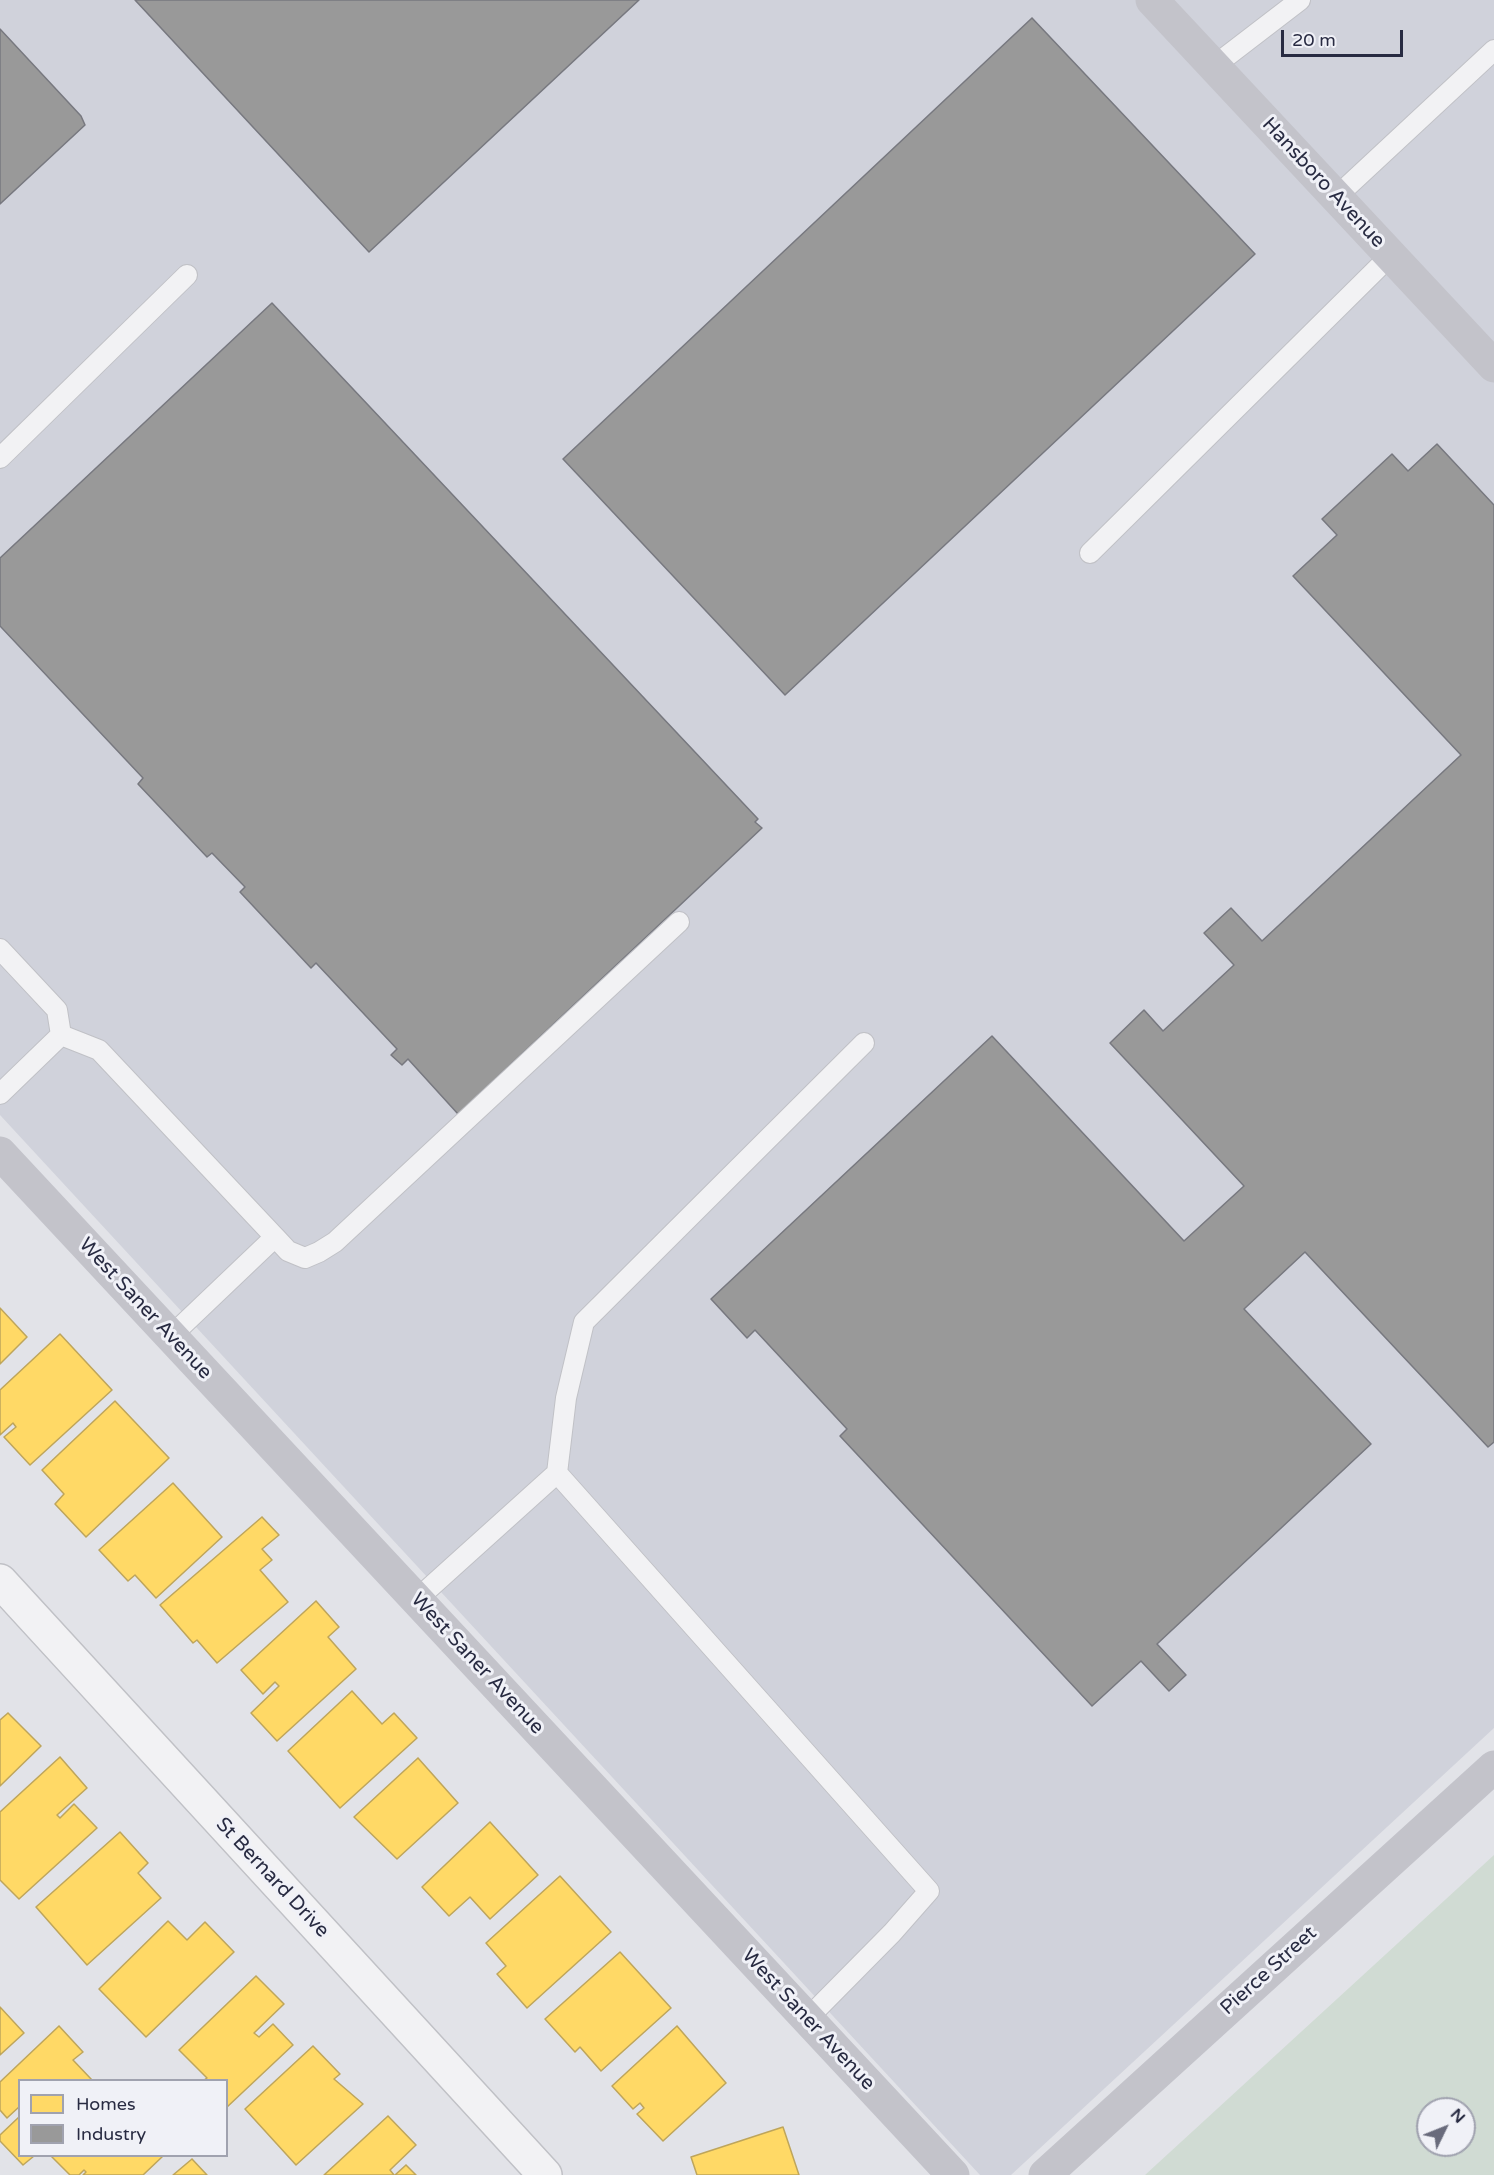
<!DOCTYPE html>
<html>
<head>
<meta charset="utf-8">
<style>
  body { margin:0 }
  #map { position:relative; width:1494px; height:2175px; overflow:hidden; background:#e2e3e8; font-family:"Varela Round",sans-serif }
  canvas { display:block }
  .legend { position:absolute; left:18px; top:2079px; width:210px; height:78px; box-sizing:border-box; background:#f0f1f7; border:2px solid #a0a2af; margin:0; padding:8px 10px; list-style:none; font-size:18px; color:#282b42 }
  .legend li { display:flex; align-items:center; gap:12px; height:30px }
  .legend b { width:30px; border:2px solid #a0a2af }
  .north { position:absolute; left:1416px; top:2097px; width:60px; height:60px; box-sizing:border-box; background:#f0f1f7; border:2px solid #a0a2af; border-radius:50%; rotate:47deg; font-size:16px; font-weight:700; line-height:24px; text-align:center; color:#282b42 }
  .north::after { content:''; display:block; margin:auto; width:21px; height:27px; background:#696b7c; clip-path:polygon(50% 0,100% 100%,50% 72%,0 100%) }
  .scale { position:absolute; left:1281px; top:30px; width:122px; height:27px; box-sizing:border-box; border:3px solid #282b42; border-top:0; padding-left:8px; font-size:18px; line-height:21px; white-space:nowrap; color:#282b42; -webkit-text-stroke:4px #f0f1f7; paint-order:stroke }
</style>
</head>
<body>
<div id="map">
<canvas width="1494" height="2175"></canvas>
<ul class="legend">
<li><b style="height:16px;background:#ffd966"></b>Homes</li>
<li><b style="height:16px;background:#999"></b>Industry</li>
</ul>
<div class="north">N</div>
<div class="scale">20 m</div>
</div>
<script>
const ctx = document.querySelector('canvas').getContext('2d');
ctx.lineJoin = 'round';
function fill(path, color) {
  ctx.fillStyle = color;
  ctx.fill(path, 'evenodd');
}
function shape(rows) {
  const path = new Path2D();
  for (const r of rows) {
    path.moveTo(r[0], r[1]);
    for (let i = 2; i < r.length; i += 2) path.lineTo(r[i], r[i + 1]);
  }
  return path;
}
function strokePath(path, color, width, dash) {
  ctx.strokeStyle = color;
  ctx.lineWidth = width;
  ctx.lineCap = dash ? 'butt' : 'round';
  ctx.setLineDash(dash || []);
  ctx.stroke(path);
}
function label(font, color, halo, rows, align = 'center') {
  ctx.font = font + ' "Varela Round",sans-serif';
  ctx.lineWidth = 6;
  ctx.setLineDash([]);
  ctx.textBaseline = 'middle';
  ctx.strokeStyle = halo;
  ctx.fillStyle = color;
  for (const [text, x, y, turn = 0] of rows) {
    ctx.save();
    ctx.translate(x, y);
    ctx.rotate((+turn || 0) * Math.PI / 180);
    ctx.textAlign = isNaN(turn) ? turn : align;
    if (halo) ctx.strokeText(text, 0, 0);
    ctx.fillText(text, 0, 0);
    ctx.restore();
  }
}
fill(shape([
  [0,0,1494,0,1494,1728,1011,2175,980,2175,0,1115]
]), '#d0d2db');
fill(shape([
  [1494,1855,1494,2175,1145,2175],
  [1428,2109,1464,2109,1464,2145,1428,2145]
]), '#d0dbd3');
const homes = shape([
  [0,1308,27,1337,0,1364,0,1308],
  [60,1334,112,1390,30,1465,4,1437,16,1427,13,1423,0,1435,0,1390,60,1334],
  [115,1401,169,1458,86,1537,55,1504,64,1494,42,1470,115,1401],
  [173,1483,222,1537,156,1598,135,1575,128,1581,99,1550,173,1483],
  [262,1517,279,1535,262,1549,272,1560,260,1570,288,1602,217,1663,197,1640,193,1643,160,1605,262,1517],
  [316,1601,339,1627,328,1637,356,1669,277,1741,251,1713,279,1686,275,1682,263,1694,241,1670,316,1601],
  [352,1691,382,1724,394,1713,417,1738,340,1808,288,1751,352,1691],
  [8,1713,41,1746,0,1786,0,1720,8,1713],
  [60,1757,87,1788,57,1815,60,1818,74,1804,97,1828,19,1899,0,1880,0,1812,60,1757],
  [418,1758,458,1803,397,1859,354,1817,418,1758],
  [490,1822,538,1875,490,1919,470,1897,449,1916,422,1887,490,1822],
  [120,1832,148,1863,138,1873,161,1898,87,1965,36,1907,120,1832],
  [560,1876,611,1932,527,2008,497,1974,506,1966,486,1943,560,1876],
  [168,1921,187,1940,205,1922,234,1952,146,2037,99,1989,168,1921],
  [620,1952,671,2008,601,2071,580,2047,575,2052,545,2019,620,1952],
  [256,1976,284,2004,254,2033,259,2037,273,2024,293,2045,226,2108,226,2080,204,2080,207,2078,179,2050,256,1976],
  [0,2007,24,2033,0,2055,0,2007],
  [59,2026,83,2052,73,2060,92,2080,20,2080,20,2106,7,2118,0,2110,0,2082,59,2026],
  [677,2026,726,2083,663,2141,637,2114,644,2108,640,2103,633,2109,612,2086,677,2026],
  [313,2046,340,2074,334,2079,363,2104,296,2165,245,2109,313,2046],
  [20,2116,20,2156,34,2156,23,2165,0,2141,0,2135,20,2116],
  [388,2116,416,2145,390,2170,394,2175,324,2175,388,2116],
  [783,2127,799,2175,697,2175,691,2157,783,2127],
  [51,2156,163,2156,143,2175,83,2175,86,2172,84,2170,79,2175,70,2175,51,2156],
  [192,2159,207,2175,173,2175,192,2159],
  [406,2165,416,2175,395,2175,406,2165]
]);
fill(homes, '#ffd966');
strokePath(homes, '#bea55b', 1.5);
const industry = shape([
  [135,0,639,0,369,252,135,0],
  [1032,18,1255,254,785,695,563,459,1032,18],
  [0,29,81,116,85,125,0,204,0,29],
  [272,303,758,819,755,822,762,828,458,1114,408,1059,402,1065,391,1055,397,1049,316,963,311,968,240,892,245,887,212,853,207,857,138,784,143,778,0,626,0,558,272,303],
  [1437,444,1494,505,1494,1442,1488,1447,1305,1252,1244,1309,1371,1444,1157,1644,1186,1675,1169,1691,1141,1661,1092,1706,840,1436,847,1429,755,1330,747,1338,711,1299,992,1036,1184,1241,1244,1186,1110,1043,1144,1010,1163,1031,1234,965,1204,933,1231,908,1262,941,1461,755,1293,576,1337,535,1322,519,1392,454,1408,471,1437,444]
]);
fill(industry, '#999');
strokePath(industry, '#77787f', 1.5);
const lane = shape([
  [1214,66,1300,0],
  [1336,197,1494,50],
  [0,458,187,275],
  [1090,553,1391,255],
  [0,949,57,1010,61,1035,99,1050,275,1237,171,1336],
  [0,1094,61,1035],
  [275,1237,288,1251,305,1258,319,1252,335,1242,679,922],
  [557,1473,566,1398,584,1322,864,1043],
  [416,1600,557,1473,929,1891,892,1933,807,2019]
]);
const street = shape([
  [0,1581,545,2175]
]);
strokePath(lane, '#c0c1c6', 22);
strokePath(street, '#c0c1c6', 36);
strokePath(lane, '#f2f2f4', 20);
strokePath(street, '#f2f2f4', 33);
strokePath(shape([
  [1152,0,1494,366],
  [0,1153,953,2175],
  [1045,2175,1494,1767]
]), '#c3c3ca', 33);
label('20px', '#282b42', '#f0f1f7', [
  ["Hansboro Avenue",1323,183,47],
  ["West Saner Avenue",145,1309,47],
  ["West Saner Avenue",477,1664,47],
  ["St Bernard Drive",272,1878,47],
  ["Pierce Street",1269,1971,-42],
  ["West Saner Avenue",808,2020,47]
]);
</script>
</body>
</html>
